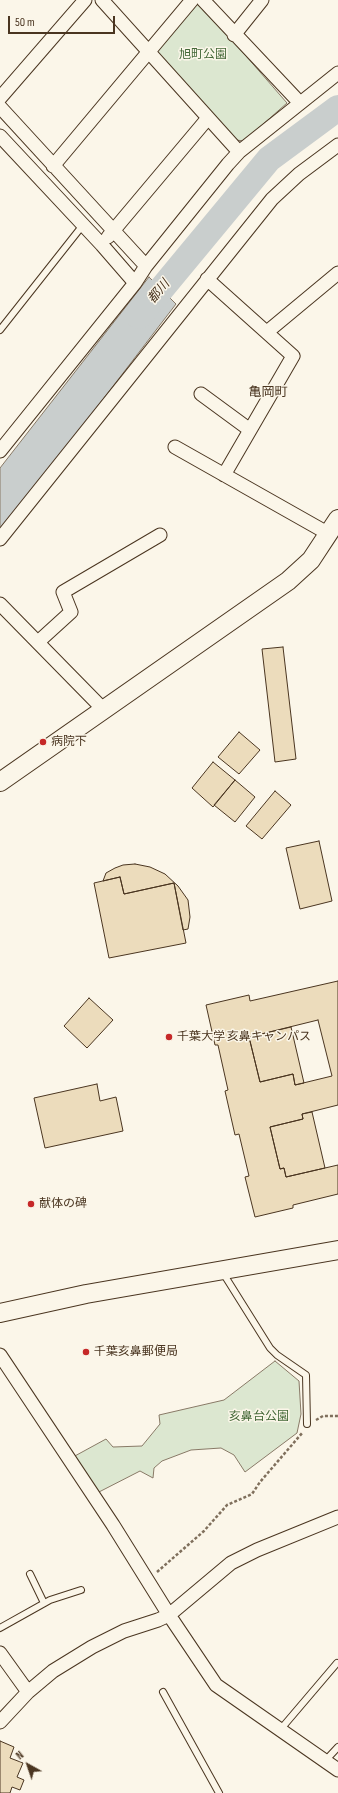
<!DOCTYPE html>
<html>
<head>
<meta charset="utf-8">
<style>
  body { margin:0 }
  #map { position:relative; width:338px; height:1793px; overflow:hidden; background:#fbf6e9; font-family:"Sofia Sans Condensed",sans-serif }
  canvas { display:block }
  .north { position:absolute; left:8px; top:1745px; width:40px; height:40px; -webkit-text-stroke:3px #fbf6e9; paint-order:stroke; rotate:320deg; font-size:11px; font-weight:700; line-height:16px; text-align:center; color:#4a3520 }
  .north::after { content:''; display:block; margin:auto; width:14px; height:18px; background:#4a3520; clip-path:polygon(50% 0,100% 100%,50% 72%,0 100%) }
  .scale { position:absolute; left:8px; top:16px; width:107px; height:18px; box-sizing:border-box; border:2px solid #4a3520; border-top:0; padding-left:5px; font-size:12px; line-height:14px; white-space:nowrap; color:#4a3520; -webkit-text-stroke:3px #fbf6e9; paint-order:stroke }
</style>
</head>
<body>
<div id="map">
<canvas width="338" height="1793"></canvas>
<div class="north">N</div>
<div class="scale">50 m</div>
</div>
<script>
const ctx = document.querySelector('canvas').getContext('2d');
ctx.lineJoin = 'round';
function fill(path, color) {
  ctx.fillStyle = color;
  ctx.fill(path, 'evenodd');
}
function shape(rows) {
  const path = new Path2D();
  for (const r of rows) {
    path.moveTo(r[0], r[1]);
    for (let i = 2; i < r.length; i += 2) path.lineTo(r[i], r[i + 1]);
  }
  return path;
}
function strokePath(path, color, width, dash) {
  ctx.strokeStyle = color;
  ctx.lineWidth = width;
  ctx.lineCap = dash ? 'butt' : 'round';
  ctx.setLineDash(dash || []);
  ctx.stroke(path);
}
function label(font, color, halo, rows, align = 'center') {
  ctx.font = font + ' "Sofia Sans Condensed","Noto Sans JP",sans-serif';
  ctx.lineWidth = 3;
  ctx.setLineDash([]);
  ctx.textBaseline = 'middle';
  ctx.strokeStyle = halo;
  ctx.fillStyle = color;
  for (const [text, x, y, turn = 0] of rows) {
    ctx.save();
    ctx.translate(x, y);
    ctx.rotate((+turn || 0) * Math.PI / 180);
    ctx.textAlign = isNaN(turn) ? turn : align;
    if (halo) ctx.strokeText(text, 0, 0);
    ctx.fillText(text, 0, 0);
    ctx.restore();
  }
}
const green = shape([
  [199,2,287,103,244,141,236,140,155,51,199,2],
  [275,1361,299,1381,301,1414,297,1433,245,1472,234,1455,221,1448,191,1450,162,1461,154,1468,153,1478,140,1471,97,1493,73,1457,106,1439,113,1447,142,1446,160,1424,159,1415,224,1400,275,1361]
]);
fill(green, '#dce7d0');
strokePath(green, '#887966', 1);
const water = shape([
  [149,277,176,304,58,458,0,529,0,468,149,277]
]);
fill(water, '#c9cecd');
strokePath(water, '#887966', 1);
strokePath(shape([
  [139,316,269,159,338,108]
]), '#c9cecd', 26);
const building = shape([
  [283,647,296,759,275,762,262,649,283,647],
  [239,732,260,750,239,774,218,757,239,732],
  [213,762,235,780,213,807,192,788,213,762],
  [235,780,255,797,235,822,214,805,235,780],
  [275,791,291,805,262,839,246,826,275,791],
  [319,841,332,901,300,909,286,848,319,841],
  [135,864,150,867,165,874,178,886,188,900,190,917,188,929,183,930,174,883,124,894,120,877,103,881,106,873,115,868,123,865,135,864],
  [120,877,124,894,174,883,186,943,109,958,94,883,120,877],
  [338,981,338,1105,302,1114,303,1119,270,1127,280,1169,284,1168,286,1177,338,1165,338,1194,293,1205,293,1208,255,1217,245,1177,249,1176,239,1134,235,1135,225,1091,228,1090,218,1045,215,1045,206,1005,249,995,250,1001,338,981],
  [318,1020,332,1076,295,1085,293,1074,260,1082,249,1037,318,1020],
  [89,998,113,1020,87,1048,64,1026,89,998],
  [291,1027,304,1083,295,1085,293,1074,260,1082,249,1037,291,1027],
  [97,1084,100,1101,116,1097,123,1131,45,1148,34,1098,97,1084],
  [312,1112,325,1168,286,1177,284,1168,280,1169,270,1127,303,1119,302,1114,312,1112],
  [0,1741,14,1747,10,1758,23,1763,17,1777,24,1780,20,1790,12,1787,10,1793,0,1793,0,1741]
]);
fill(building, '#ecdcbc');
strokePath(building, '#4a3520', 1);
const lane = shape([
  [0,330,83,225],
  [223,1273,270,1348,277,1355,306,1375,307,1424],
  [30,1574,44,1603],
  [0,1628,50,1600,81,1590],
  [163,1692,219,1793],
  [280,1730,337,1663],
  [325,1761,338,1747]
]);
const street = shape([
  [102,0,239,152],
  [203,0,300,103],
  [234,35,262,0],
  [0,98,85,0],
  [0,107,146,266],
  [0,136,102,245,135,283],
  [53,166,192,0],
  [108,237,208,118],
  [207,279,293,356,224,475],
  [267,332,338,273],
  [201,394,250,430],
  [175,447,329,534],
  [0,451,135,283,146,266,228,164,239,152,338,73],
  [0,539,272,199,299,174,338,145],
  [0,604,104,710],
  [38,642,71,612,63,592,160,535],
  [0,1355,113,1525,169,1615,216,1685,338,1770],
  [0,1653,28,1692],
  [0,1722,28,1692,53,1671,92,1647,124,1631,158,1620,169,1615,231,1563,257,1550,338,1517]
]);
const secondary = shape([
  [0,782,288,581,311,560,338,519],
  [0,1313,86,1294,338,1250]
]);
strokePath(lane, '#4a3520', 8);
strokePath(street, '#4a3520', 15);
strokePath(secondary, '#4a3520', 20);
strokePath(shape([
  [316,1420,323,1416,338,1416],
  [157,1572,204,1531,227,1505,252,1494,260,1482,303,1432]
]), '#7f6f5c', 2.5, [3, 2]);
strokePath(lane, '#fbf6e9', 6);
strokePath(street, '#fbf6e9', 13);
strokePath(secondary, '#fbf6e9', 18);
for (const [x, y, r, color] of [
  [43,742,4,"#c62828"],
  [169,1037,4,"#c62828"],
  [31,1204,4,"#c62828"],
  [86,1352,4,"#c62828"]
]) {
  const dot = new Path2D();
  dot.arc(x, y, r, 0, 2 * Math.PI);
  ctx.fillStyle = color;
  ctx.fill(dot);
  strokePath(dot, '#fbf6e9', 1.5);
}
label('12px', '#436837', '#fbf6e9', [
  ["旭町公園",203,55],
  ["亥鼻台公園",259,1417]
]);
label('12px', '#4a3520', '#fbf6e9', [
  ["病院下",51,742],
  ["千葉大学 亥鼻キャンパス",177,1037],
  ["献体の碑",39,1204],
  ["千葉亥鼻郵便局",94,1352]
], 'left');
label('italic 13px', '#4a3520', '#fbf6e9', [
  ["都川",159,292,-50]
]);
label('13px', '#4a3520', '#fbf6e9', [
  ["亀岡町",268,393]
]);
</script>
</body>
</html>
